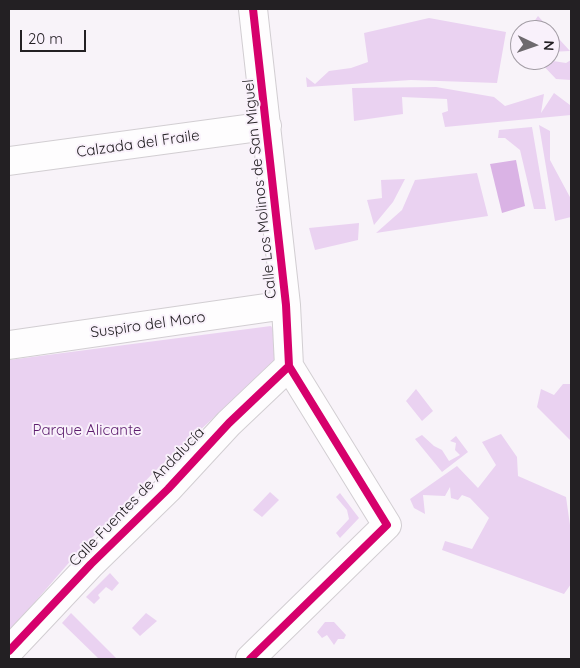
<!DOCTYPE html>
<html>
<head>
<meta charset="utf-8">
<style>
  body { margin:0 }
  #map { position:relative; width:580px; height:668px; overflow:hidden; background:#f8f3f9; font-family:Quicksand,sans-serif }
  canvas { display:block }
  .frame { position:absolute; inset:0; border:10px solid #232023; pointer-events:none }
  .north { position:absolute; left:510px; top:20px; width:50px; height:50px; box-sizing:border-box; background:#f9f1fb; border:1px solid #a39da5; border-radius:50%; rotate:93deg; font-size:14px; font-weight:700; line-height:20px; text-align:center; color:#232023 }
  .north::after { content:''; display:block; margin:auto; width:18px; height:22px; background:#6e6a6e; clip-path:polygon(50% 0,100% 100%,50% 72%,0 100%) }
  .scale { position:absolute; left:20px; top:30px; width:66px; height:22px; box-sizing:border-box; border:2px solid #232023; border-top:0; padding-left:6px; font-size:15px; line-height:18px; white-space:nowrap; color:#232023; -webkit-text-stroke:4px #f9f1fb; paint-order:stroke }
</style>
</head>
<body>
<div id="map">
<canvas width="580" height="668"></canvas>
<div class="frame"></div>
<div class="north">N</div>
<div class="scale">20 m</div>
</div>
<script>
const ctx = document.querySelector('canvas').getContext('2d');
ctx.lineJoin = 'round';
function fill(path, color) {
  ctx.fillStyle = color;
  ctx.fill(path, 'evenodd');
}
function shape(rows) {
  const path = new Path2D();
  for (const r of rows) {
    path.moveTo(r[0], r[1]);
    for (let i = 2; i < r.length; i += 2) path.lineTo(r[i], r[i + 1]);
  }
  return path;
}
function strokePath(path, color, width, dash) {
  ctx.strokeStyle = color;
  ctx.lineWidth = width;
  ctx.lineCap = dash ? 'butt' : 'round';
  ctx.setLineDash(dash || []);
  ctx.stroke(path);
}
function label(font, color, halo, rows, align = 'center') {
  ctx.font = font + ' Quicksand,sans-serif';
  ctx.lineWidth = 4;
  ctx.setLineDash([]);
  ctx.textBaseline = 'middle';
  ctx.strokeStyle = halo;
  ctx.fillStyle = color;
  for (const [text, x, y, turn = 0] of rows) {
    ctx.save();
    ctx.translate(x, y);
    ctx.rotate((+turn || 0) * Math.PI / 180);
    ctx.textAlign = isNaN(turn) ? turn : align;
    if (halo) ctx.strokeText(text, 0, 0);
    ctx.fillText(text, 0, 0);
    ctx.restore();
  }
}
fill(shape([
  [538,16,570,51,550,52,550,30,528,30],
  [429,18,506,32,497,83,411,80,307,87,306,77,315,84,329,71,351,68,368,62,364,33],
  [538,60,545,60,549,64,553,61,566,63,571,60,571,80,556,79],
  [436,87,494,97,505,106,544,94,541,113,554,93,570,105,571,115,445,127,442,113,448,111,447,99,402,97,403,114,354,121,352,88],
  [539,125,550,131,550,160,571,199,571,217,555,221],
  [532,127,546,209,534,209,520,150,505,138,498,138,499,130],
  [477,173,488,216,376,233,402,210,415,180],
  [405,179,393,202,374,225,367,200,382,198,381,180],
  [359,223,358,240,315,250,309,228],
  [271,326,282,344,278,359,153,473,73,558,9,632,9,360],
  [563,384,571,384,571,441,537,407,541,389,554,395],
  [416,389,433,411,422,421,406,401],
  [501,434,517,457,518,476,566,497,571,532,571,584,564,594,442,550,445,541,472,549,489,518,470,498,462,495,458,500,451,498,450,487,445,496,423,495,425,514,414,508,410,499,457,466,478,488,496,465,482,442],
  [422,435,434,446,442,450,449,461,460,455,455,450,456,443,450,441,456,436,468,452,442,472,415,439],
  [270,492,279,500,262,517,253,510],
  [340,493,359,518,340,538,336,533,349,519,347,510,336,497],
  [110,573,119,583,112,591,106,587,98,595,100,598,94,604,86,597],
  [71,613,117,659,99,659,62,623],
  [146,613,157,621,140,636,132,628],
  [325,622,334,622,346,635,344,639,338,639,334,645,327,635,322,638,317,632]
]), '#ead2f1');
fill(shape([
  [516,160,525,206,502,213,490,164]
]), '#dab3e5');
const minor = shape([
  [9,161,267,126],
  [9,345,286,305],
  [9,651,91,564,168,489,229,423,289,366],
  [250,659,387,525,289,366,286,305,253,9]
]);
strokePath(minor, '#d2ced2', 30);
strokePath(minor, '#fefdfe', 28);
strokePath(shape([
  [9,651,91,564,168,489,229,423,289,366],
  [250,659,387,525,289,366,286,305,253,9]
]), '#d6006c', 8);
label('15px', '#232023', '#f9f1fb', [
  ["Calzada del Fraile",138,144,-8],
  ["Calle Los Molinos de San Miguel",260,189,-96],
  ["Suspiro del Moro",148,325,-8],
  ["Calle Fuentes de Andalucía",137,497,-46]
]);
label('15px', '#5d1d6e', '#f9f1fb', [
  ["Parque Alicante",87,430]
]);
</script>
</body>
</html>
